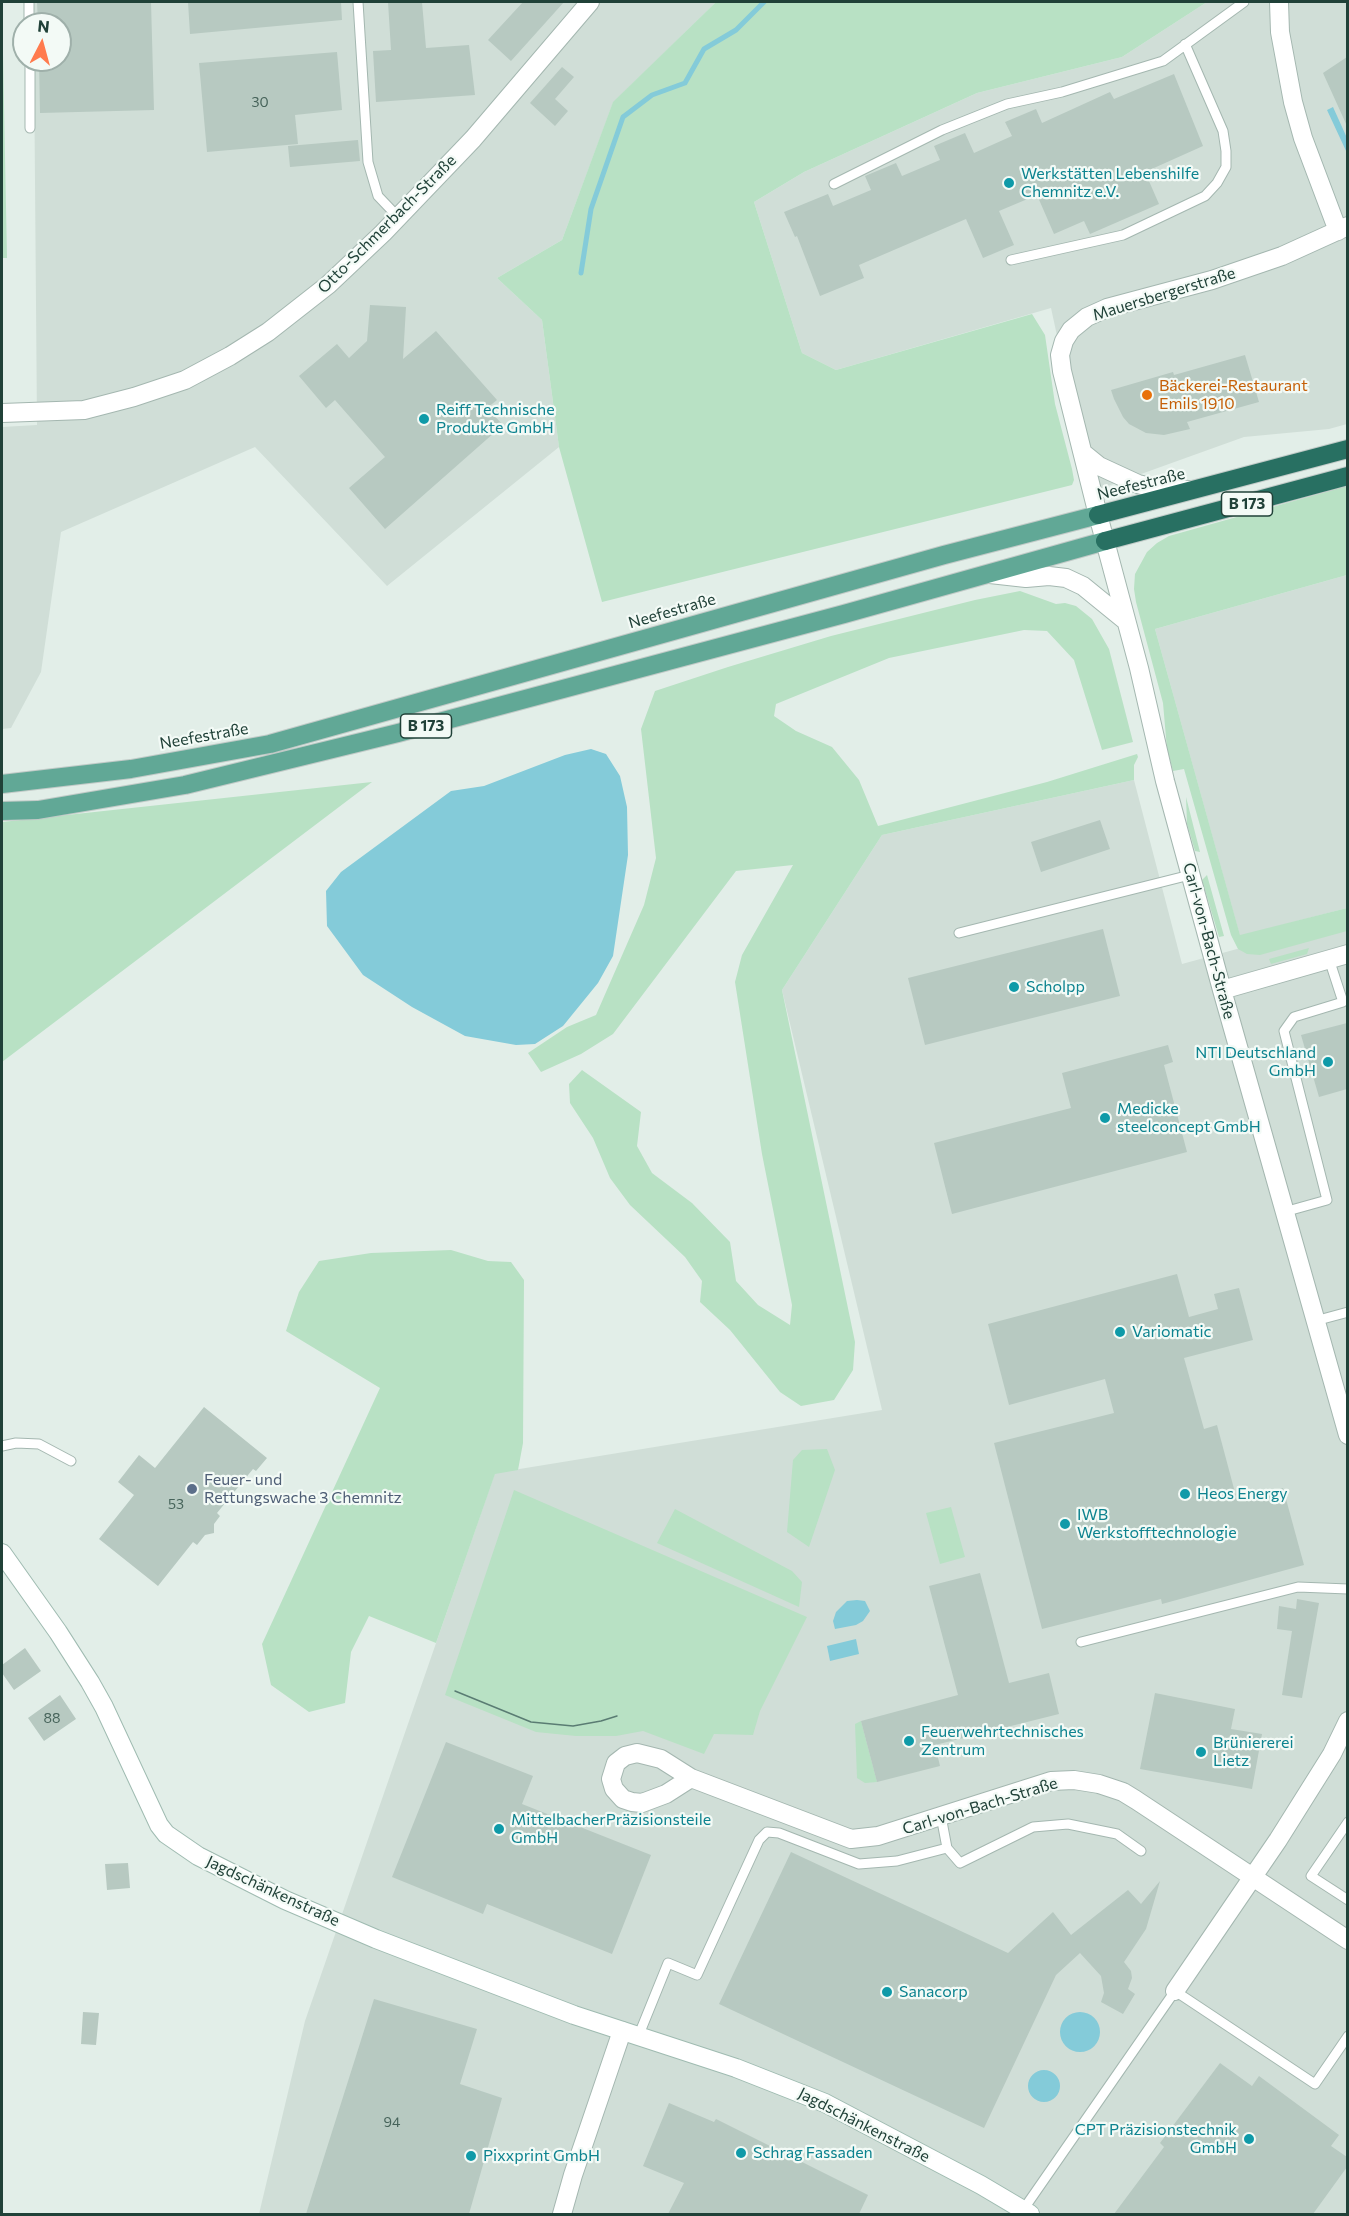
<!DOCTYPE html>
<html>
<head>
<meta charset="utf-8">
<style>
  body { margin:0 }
  #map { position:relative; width:1349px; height:2216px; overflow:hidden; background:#e2eee8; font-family:Commissioner,sans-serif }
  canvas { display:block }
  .frame { position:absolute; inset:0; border:3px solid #204138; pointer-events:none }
  .north { position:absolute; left:12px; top:12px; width:60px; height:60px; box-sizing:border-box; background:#f3faf6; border:2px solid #9fb0aa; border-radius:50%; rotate:6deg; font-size:16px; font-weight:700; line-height:24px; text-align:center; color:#204138 }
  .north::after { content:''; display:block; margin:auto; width:21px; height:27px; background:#ff7b4e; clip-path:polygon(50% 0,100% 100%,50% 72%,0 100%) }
</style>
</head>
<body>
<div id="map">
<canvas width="1349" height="2216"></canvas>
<div class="frame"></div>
<div class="north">N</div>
</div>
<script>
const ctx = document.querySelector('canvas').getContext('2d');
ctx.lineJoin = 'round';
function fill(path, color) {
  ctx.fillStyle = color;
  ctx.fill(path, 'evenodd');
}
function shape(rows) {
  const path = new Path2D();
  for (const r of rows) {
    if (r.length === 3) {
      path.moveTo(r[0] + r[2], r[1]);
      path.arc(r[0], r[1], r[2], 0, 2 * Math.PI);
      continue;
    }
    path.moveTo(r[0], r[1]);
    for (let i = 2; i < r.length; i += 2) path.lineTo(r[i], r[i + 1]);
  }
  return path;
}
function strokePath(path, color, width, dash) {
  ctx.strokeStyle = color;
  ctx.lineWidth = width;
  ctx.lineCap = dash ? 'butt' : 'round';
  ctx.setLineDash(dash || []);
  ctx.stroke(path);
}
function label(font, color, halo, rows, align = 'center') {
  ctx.font = font + ' Commissioner,sans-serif';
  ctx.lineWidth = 4.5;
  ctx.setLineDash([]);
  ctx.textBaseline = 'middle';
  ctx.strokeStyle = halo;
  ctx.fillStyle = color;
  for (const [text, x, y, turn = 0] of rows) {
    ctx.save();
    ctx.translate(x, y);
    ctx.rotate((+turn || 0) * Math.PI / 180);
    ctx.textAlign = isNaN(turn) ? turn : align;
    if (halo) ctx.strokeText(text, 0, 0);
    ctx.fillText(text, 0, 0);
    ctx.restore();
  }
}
fill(shape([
  [34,2,716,2,613,103,562,240,497,278,542,320,559,447,387,586,255,447,61,532,41,672,11,728,2,729,2,427,37,425,34,60,60,60,60,24,34,24],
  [1207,2,1347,2,1347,424,1329,429,1244,437,1091,492,1051,308,836,370,802,353,754,202,804,172,977,93,1122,57],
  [1347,575,1347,908,1240,936,1155,629],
  [1134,780,1182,964,1347,919,1347,2214,259,2214,305,2021,495,1473,882,1410,782,990,882,835]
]), '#d0ded7');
fill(shape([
  [2,2,7,258,2,258],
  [716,2,1207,2,1122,57,977,93,804,172,754,202,802,353,836,370,1032,314,1045,335,1055,404,1072,469,1074,480,1072,485,602,602,559,447,542,320,497,278,562,240,613,102],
  [1347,486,1347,575,1155,629,1240,935,1347,908,1347,931,1260,955,1247,954,1238,949,1231,935,1184,769,1173,771,1167,749,1163,703,1136,602,1134,589,1135,574,1147,552,1157,543,1169,536],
  [1020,591,1056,604,1065,603,1076,606,1092,619,1109,649,1133,742,1102,750,1074,660,1047,631,1024,630,889,658,776,704,774,716,796,731,832,747,859,780,878,826,1047,782,1137,754,1138,757,1134,765,1134,780,882,835,782,990,855,1342,853,1370,834,1400,801,1406,780,1392,730,1330,700,1302,702,1281,685,1257,630,1205,610,1178,593,1138,570,1103,569,1084,582,1070,641,1112,637,1146,652,1173,692,1203,730,1242,736,1281,758,1305,790,1325,792,1305,762,1154,735,982,742,955,793,865,736,871,613,1034,581,1054,541,1072,528,1053,567,1027,596,1015,644,905,656,858,641,729,655,691,728,667,831,636,975,600],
  [372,782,2,1062,2,822],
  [1186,797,1200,852,1195,851,1187,824],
  [1207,875,1224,936,1219,937,1202,880],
  [1309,948,1307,954,1271,964,1269,959],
  [451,1250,488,1261,511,1262,524,1280,523,1443,518,1470,495,1474,436,1643,369,1616,351,1652,345,1703,309,1712,271,1685,262,1644,380,1388,286,1331,299,1292,319,1261,371,1253],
  [827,1449,835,1470,809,1547,787,1532,793,1460,802,1450],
  [514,1490,807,1617,760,1711,753,1735,714,1734,704,1754,643,1731,616,1736,576,1736,536,1732,445,1695],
  [951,1507,965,1557,940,1564,926,1513],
  [675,1509,792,1571,802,1582,799,1607,657,1543],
  [861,1721,877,1782,865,1783,857,1778,855,1724]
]), '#b8e1c4');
fill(shape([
  [1333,107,1347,138,1347,153,1327,110],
  [591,749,606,754,620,776,627,807,628,855,613,956,598,983,563,1026,535,1044,516,1045,465,1036,412,1007,363,975,327,926,326,891,341,872,451,791,484,786,565,755],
  [857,1600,865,1601,870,1611,863,1621,856,1625,835,1629,833,1621,836,1612,847,1601],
  [856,1639,859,1654,830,1661,827,1646],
  [1080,2032,20],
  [1044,2086,16]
]), '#84cbd9');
strokePath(shape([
  [581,273,591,209,623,117,652,95,685,83,704,49,736,30,764,2]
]), '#84cbd9', 5);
fill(shape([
  [37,2,151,2,154,110,40,113,39,60,60,60,60,24,38,24],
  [188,2,341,2,342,20,190,34],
  [388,2,422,2,426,48,469,45,475,95,376,102,373,51,391,50],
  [523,2,564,2,511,61,488,40],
  [337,52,342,110,295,115,298,144,207,152,199,63],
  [1347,57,1347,126,1323,73],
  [562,67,574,77,555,99,568,111,555,126,530,103],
  [1174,74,1203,146,1145,172,1159,204,1090,234,1084,221,1054,234,1037,195,999,211,1014,245,983,258,966,219,859,265,864,278,820,296,797,236,795,237,784,212,828,194,833,206,871,190,865,176,896,163,902,176,940,160,934,146,965,133,974,153,1012,136,1005,122,1036,109,1042,123,1110,92,1114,99],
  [358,140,360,161,290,167,288,146],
  [370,305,406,307,403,359,436,331,497,400,487,408,503,425,385,529,349,488,385,457,335,400,326,408,299,376,337,344,349,358,367,341],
  [1245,355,1259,402,1187,422,1190,429,1164,435,1146,433,1129,424,1123,417,1114,399,1111,390,1173,372,1174,375],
  [1100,820,1110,849,1041,872,1031,842],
  [1103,929,1120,996,925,1045,908,978],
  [1347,1023,1347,1089,1319,1097,1301,1035],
  [1168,1045,1173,1062,1164,1065,1187,1152,952,1214,934,1143,1071,1108,1062,1073],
  [1177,1274,1189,1317,1218,1309,1214,1294,1239,1288,1253,1340,1184,1358,1204,1429,1217,1425,1237,1500,1283,1488,1304,1565,1162,1604,1161,1599,1042,1629,994,1443,1114,1413,1105,1379,1009,1405,988,1324],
  [204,1407,267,1458,256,1471,253,1469,217,1513,220,1516,214,1524,214,1533,205,1535,197,1545,193,1542,158,1586,99,1539,134,1495,118,1482,139,1455,155,1468],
  [980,1573,1009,1683,1049,1673,1059,1714,935,1745,940,1766,877,1782,861,1721,958,1695,929,1586],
  [1297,1599,1319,1603,1302,1698,1282,1695,1292,1631,1277,1629,1279,1606,1296,1609],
  [25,1648,41,1671,14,1690,2,1673,2,1665],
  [1155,1693,1235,1709,1231,1729,1262,1734,1252,1789,1140,1769],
  [60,1695,76,1719,44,1741,28,1718],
  [446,1742,533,1776,522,1804,651,1855,612,1954,487,1904,483,1914,392,1877],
  [791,1852,1008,1953,1053,1912,1071,1935,1128,1890,1141,1904,1160,1881,1146,1929,1124,1962,1131,1971,1132,1978,1128,1989,1135,1994,1123,2014,1101,2002,1104,1993,1101,1976,1080,1953,1056,1975,984,2128,719,2004],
  [128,1863,130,1888,107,1890,105,1864],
  [374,1999,477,2029,460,2084,502,2098,469,2214,306,2214],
  [83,2012,99,2013,96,2045,81,2044],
  [1220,2063,1252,2086,1259,2076,1339,2135,1331,2146,1347,2157,1347,2167,1313,2214,1114,2214,1164,2147,1160,2143],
  [669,2103,714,2122,716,2119,868,2195,859,2214,668,2214,684,2183,643,2166]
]), '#b7c9c1');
const lane = shape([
  [29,2,29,24],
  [358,2,368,162,378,196,398,217],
  [30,60,30,128],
  [834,184,942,130,1007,104,1062,92,1163,61,1244,2],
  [1011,260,1123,235,1205,196,1217,183,1226,167,1226,151,1223,131,1185,44],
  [959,933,1190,875],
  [1284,1212,1327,1200,1284,1031,1294,1017,1343,1002,1329,959],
  [1315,1321,1348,1312],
  [2,1446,16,1443,39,1444,71,1461],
  [1081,1642,1298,1587,1348,1589],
  [1348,1822,1311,1876,1348,1900],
  [947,1848,960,1863,1033,1827,1068,1824,1117,1834,1141,1851],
  [638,2037,668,1963,697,1975,759,1840,767,1832,779,1833,859,1864,897,1861,947,1848,941,1816],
  [1023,2210,1175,1991,1315,2084,1348,2036]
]);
const street = shape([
  [1279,2,1280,32,1293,102,1303,138,1338,231],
  [1348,226,1282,256,1212,280,1107,308,1087,317,1071,330,1064,341,1060,355,1062,371,1098,515,1139,668,1165,781,1222,990,1348,1435],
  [2,413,84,410,134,397,185,380,230,356,268,332,328,285,383,233,473,139,590,2],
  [1083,453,1099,466,1138,484,1154,488,1189,490],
  [990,574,1026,578,1049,576,1066,578,1083,586,1126,621],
  [1222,990,1348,954],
  [691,1778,666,1794,642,1803,632,1802,623,1799,614,1789,611,1779,616,1763,625,1756,637,1753,661,1759,691,1778,851,1839,878,1836,1051,1781,1074,1780,1099,1784,1123,1792,1136,1800,1348,1940],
  [1175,1991,1278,1840,1332,1754,1348,1721],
  [562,2214,573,2175,622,2031]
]);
const secondary = shape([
  [2,1553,58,1632,90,1682,104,1707,159,1825,166,1834,198,1856,285,1900,376,1939,574,2015,736,2068,825,2103,981,2185,1030,2214]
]);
const primary = shape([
  [2,784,131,769,270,744,944,555,1098,515],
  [2,811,38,810,185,785,398,733,844,614,1105,541]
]);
const highway = shape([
  [1098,515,1348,449],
  [1105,541,1348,476]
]);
strokePath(lane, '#a4b7b0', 11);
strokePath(street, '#a4b7b0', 20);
strokePath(secondary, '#9fbbb1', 20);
strokePath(primary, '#c1cac7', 20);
strokePath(highway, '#c1cac7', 20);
strokePath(lane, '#fff', 9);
strokePath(street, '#fff', 18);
strokePath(secondary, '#fff', 18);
strokePath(primary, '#61a896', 18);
strokePath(highway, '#287062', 18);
strokePath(shape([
  [455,1691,531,1722,573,1726,601,1721,617,1716]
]), '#5a7c73', 1.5);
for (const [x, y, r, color] of [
  [1009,183,6,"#0f9aa8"],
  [1147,395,6,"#e8710a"],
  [424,419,6,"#0f9aa8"],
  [1014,987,6,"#0f9aa8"],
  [1328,1062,6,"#0f9aa8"],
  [1105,1118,6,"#0f9aa8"],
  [1120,1332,6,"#0f9aa8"],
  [192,1489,6,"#5c6f8a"],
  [1185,1494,6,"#0f9aa8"],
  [1065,1524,6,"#0f9aa8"],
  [909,1741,6,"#0f9aa8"],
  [1201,1752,6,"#0f9aa8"],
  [499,1829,6,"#0f9aa8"],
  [887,1992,6,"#0f9aa8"],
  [1249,2139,6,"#0f9aa8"],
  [741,2153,6,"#0f9aa8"],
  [471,2156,6,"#0f9aa8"]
]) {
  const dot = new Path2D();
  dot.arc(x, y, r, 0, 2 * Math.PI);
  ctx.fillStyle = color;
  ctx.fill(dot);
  strokePath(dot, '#f3faf6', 2);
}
label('14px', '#46635a', null, [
  ["30",260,102],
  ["53",176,1504],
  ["88",52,1718],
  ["94",392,2122]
]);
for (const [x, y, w] of [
  [1247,504,51],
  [426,726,51]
]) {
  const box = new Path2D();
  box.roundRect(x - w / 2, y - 12, w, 24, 4.5);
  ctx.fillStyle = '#f3faf6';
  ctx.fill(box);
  strokePath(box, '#204138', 1.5);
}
label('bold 15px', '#204138', null, [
  ["B 173",1247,504],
  ["B 173",426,726]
]);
label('16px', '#0d838f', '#f3faf6', [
  ["Werkstätten Lebenshilfe",1021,174],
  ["Chemnitz e.V.",1021,192],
  ["Reiff Technische",436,410],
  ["Produkte GmbH",436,428],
  ["Scholpp",1026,987],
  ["NTI Deutschland",1316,1053,"right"],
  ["GmbH",1316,1071,"right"],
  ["Medicke",1117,1109],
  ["steelconcept GmbH",1117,1127],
  ["Variomatic",1132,1332],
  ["Heos Energy",1197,1494],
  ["IWB",1077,1515],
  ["Werkstofftechnologie",1077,1533],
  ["Feuerwehrtechnisches",921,1732],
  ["Zentrum",921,1750],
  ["Brüniererei",1213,1743],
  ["Lietz",1213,1761],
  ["MittelbacherPräzisionsteile",511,1820],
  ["GmbH",511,1838],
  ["Sanacorp",899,1992],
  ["CPT Präzisionstechnik",1237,2130,"right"],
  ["GmbH",1237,2148,"right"],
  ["Schrag Fassaden",753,2153],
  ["Pixxprint GmbH",483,2156]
], 'left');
label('16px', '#204138', '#f3faf6', [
  ["Otto-Schmerbach-Straße",387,224,-45],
  ["Mauersbergerstraße",1164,294,-17],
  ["Neefestraße",1141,484,-14],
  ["Neefestraße",672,611,-16],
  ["Neefestraße",204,736,-10],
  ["Carl-von-Bach-Straße",1209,941,75],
  ["Carl-von-Bach-Straße",980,1806,-17],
  ["Jagdschänkenstraße",273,1891,25],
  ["Jagdschänkenstraße",864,2125,27]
]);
label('16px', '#c56008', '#f3faf6', [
  ["Bäckerei-Restaurant",1159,386],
  ["Emils 1910",1159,404]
], 'left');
label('16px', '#4e5e75', '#f3faf6', [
  ["Feuer- und",204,1480],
  ["Rettungswache 3 Chemnitz",204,1498]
], 'left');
</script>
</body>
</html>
